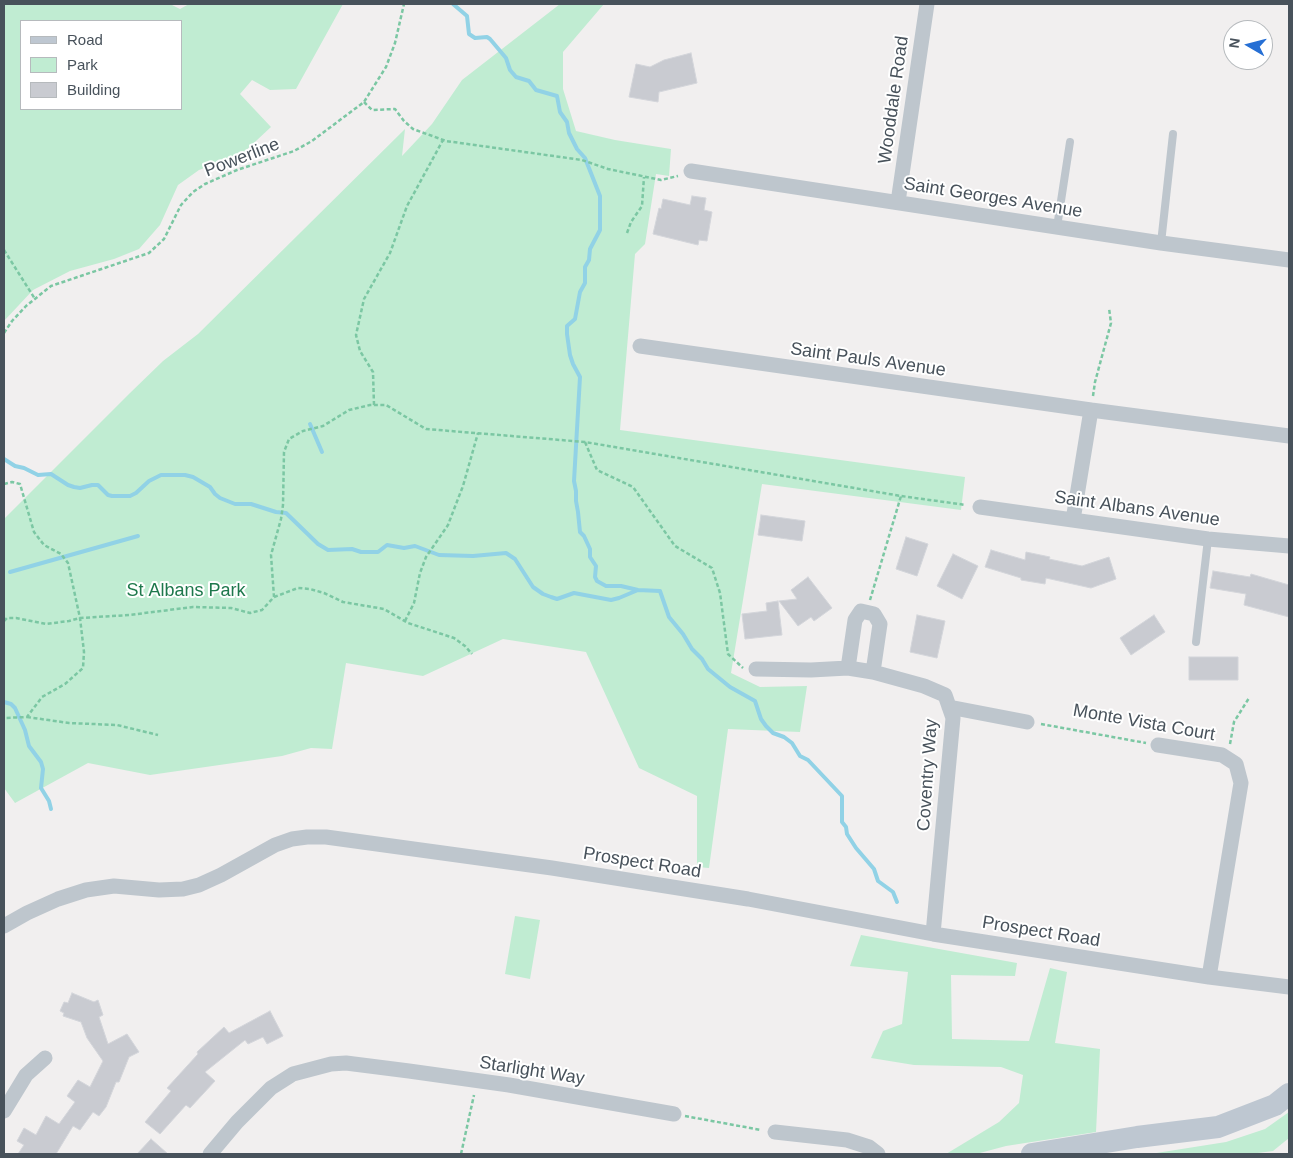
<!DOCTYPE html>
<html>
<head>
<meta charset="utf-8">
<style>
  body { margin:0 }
  #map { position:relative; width:1293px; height:1158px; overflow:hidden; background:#f1efef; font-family:Helvetica,sans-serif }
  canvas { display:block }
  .frame { position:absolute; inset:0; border:5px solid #48525b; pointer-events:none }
  .legend { position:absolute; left:20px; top:20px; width:162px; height:90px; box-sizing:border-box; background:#fff; border:1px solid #b6babd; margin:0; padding:6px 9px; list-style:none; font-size:15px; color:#48525b }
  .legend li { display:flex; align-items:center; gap:10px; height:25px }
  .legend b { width:25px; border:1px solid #b6babd }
  .north { position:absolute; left:1223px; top:20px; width:50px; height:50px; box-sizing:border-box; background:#fff; border:1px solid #b6babd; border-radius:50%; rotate:278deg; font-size:14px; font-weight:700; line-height:20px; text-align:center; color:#48525b }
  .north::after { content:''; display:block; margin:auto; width:18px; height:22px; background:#266fd4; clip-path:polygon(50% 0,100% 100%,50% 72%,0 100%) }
</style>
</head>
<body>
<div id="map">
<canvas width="1293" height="1158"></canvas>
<div class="frame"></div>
<ul class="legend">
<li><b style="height:6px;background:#bec7d1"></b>Road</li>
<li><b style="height:14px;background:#c0ecd2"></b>Park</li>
<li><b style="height:14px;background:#c9cbd1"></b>Building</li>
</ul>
<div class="north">N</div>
</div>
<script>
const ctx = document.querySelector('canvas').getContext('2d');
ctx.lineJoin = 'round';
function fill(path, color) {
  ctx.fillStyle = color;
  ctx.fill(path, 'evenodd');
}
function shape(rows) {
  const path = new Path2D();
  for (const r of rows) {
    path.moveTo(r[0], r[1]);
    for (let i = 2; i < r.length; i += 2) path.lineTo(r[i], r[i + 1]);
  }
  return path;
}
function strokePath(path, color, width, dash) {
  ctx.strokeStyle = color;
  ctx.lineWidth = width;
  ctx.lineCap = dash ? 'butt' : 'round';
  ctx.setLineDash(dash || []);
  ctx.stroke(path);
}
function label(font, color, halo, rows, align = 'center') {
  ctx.font = font + ' Helvetica,sans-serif';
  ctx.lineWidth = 4;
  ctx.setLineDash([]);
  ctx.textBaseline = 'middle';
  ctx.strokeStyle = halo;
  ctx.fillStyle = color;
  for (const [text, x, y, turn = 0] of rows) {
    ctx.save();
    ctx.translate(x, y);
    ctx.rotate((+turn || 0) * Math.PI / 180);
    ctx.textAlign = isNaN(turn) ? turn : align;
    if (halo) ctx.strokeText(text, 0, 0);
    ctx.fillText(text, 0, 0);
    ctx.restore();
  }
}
fill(shape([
  [4,4,170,4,180,9,189,4,343,4,296,89,270,90,252,80,240,94,271,127,242,154,199,170,178,185,160,225,139,249,114,259,70,271,33,290,4,321],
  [21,21,181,21,181,109,21,109],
  [560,4,604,4,563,52,563,89,576,131,615,140,671,149,669,176,656,174,645,244,635,254,620,430,965,477,961,510,762,484,731,673,760,687,807,686,800,732,728,729,709,868,697,867,697,796,639,768,586,652,503,639,423,676,346,663,332,749,311,748,282,756,150,775,88,763,15,803,4,788,4,519,130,393,163,361,198,334,405,129,402,156,432,124,462,80],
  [515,916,540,920,530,979,505,974],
  [861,935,1017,963,1015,976,951,975,952,1039,1029,1041,1050,968,1067,972,1055,1043,1100,1049,1096,1132,1006,1146,976,1154,946,1154,999,1122,1019,1103,1023,1075,1001,1067,914,1065,871,1058,883,1031,902,1024,908,972,850,966],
  [1289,1112,1289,1138,1273,1151,1250,1154,1150,1154,1226,1142,1265,1129]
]), '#c0ecd2');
strokePath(shape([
  [453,4,467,16,469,34,475,38,487,37,490,39,506,58,510,70,516,77,529,81,536,90,557,96,560,112,567,122,569,133,577,149,585,158,600,196,600,230,590,249,589,260,585,267,585,283,580,292,575,319,567,326,567,334,570,355,573,364,580,377,574,481,576,491,576,501,578,512,580,532,584,536,590,549,590,557,596,566,595,577,597,581,606,586,621,586,638,590,660,591,669,617,683,634,692,649,702,659,708,669,730,687,755,701,761,719,766,726,773,733,784,737,792,743,800,756,808,760,842,796,842,822,846,827,847,834,856,848,874,869,878,881,893,892,897,902],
  [310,424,322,452],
  [4,459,15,466,24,468,38,475,51,474,68,485,74,487,80,488,92,485,98,485,108,495,112,496,130,496,136,493,149,481,161,475,185,475,193,477,210,487,215,494,220,498,235,504,251,504,276,512,286,513,318,544,328,550,352,549,361,552,378,552,387,545,404,548,415,546,439,555,473,556,506,553,515,559,533,587,543,594,551,597,557,599,574,593,611,600,619,598,638,590],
  [10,572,138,536],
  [4,702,11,704,15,708,25,730,29,746,41,762,43,769,41,788,49,801,51,809]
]), '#91d2e6', 4);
const building = shape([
  [691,53,697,83,659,92,658,102,629,97,636,64,650,67,664,60,691,53],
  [692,196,706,198,704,210,712,212,707,241,699,240,698,245,653,234,659,208,661,209,663,199,690,205,692,196],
  [761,515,805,521,802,541,758,535,761,515],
  [906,537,928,544,917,576,896,569,906,537],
  [991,550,1025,560,1026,552,1050,557,1049,559,1082,566,1109,557,1116,579,1091,588,1046,578,1045,584,1021,580,1021,578,985,567,991,550],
  [953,554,978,566,962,599,937,586,953,554],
  [1213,571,1250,577,1251,574,1289,585,1289,617,1244,605,1246,594,1210,588,1213,571],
  [808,577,832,608,814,621,811,617,798,626,779,601,797,599,791,590,808,577],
  [778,601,782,635,745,639,742,614,767,611,766,603,778,601],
  [917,615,945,621,937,658,910,652,917,615],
  [1154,615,1165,632,1131,655,1120,638,1154,615],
  [1189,657,1238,657,1238,680,1189,680,1189,657],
  [72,993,94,1002,98,1000,103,1015,99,1017,108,1044,127,1034,139,1052,129,1057,119,1082,116,1082,106,1107,99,1116,93,1112,80,1130,73,1126,56,1154,18,1154,24,1145,17,1141,24,1128,36,1135,46,1116,59,1124,75,1102,67,1096,78,1080,90,1087,103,1061,87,1038,81,1022,63,1016,64,1013,60,1011,64,1002,68,1003,72,993],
  [270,1011,283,1036,267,1044,263,1037,248,1044,245,1040,205,1072,215,1081,190,1108,186,1105,160,1134,145,1122,171,1091,167,1088,198,1054,197,1052,224,1027,229,1033,270,1011],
  [151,1139,168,1154,137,1154,151,1139]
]);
fill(building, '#c9cbd1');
strokePath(building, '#d3d5da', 1);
strokePath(shape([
  [364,102,372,110,395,109,404,121,413,129,446,141,582,160,608,169,661,180,678,176],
  [627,233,631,222,642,206,644,177],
  [4,250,35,299],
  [4,333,12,321,26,306,51,286,149,253,164,239,181,205,193,192,205,184,237,170,294,151,312,141,364,102,386,67,395,43,404,4],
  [1093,396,1095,382,1111,323,1109,308],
  [374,405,373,372,360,351,356,335,364,299,390,253,407,206,443,140],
  [585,442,597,470,633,487,675,546,712,568,720,593,728,654,743,668],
  [4,484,12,482,20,484,34,532,44,545,61,554,68,563,80,618,84,652,83,668,65,684,42,697,27,717,4,718],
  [274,597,298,588,310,589,324,593,343,602,384,609,408,623,454,638,465,646,472,654],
  [870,600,901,496],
  [4,621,7,618,16,618,46,624,69,621,80,618,129,615,193,607,231,608,250,613,262,610,274,597,271,555,281,519,283,505,284,452,289,439,303,431,323,426,349,410,370,405,386,405,426,429,585,442,901,496,966,505],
  [405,621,414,603,420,573,426,557,448,525,456,504,463,486,478,433],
  [27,717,69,723,117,725,158,735],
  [1041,724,1146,743],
  [1230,744,1234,722,1249,698],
  [685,1116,761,1130],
  [461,1154,474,1095]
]), '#7bc7a3', 2.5, [4, 2.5]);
strokePath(shape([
  [1057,227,1070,142],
  [1161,243,1173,134],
  [1196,642,1208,539]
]), '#bec6cd', 8);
strokePath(shape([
  [691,171,1161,243,1289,260],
  [898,202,927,4],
  [640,346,1091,410,1289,436],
  [980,507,1208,539,1289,546],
  [1073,520,1091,410],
  [848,668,855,620,861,611,874,614,880,624,873,672],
  [756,669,811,670,848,668,873,672,924,686,945,695,953,718,933,934],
  [949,707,1027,722],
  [1158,745,1222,755,1236,764,1241,783,1209,977],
  [4,926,27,913,58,899,86,890,114,886,159,890,183,889,199,885,221,875,275,845,292,839,307,837,326,837,552,868,748,899,933,934,1209,977,1289,987],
  [4,1111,26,1075,45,1058],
  [775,1132,847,1140,869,1147,878,1154],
  [210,1154,237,1122,271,1088,293,1074,331,1064,346,1063,409,1071,509,1085,674,1114]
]), '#bec6cd', 15);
strokePath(shape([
  [1032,1154,1137,1137,1218,1127,1275,1105,1289,1094]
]), '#bec7d1', 22);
label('18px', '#48525b', '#fff', [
  ["Wooddale Road",894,100,-82],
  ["Powerline",242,158,-21],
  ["Saint Georges Avenue",993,198,9],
  ["Saint Pauls Avenue",868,360,8],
  ["Saint Albans Avenue",1137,509,8],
  ["Monte Vista Court",1144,723,10],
  ["Coventry Way",928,775,-86],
  ["Prospect Road",642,863,9],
  ["Prospect Road",1041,932,9],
  ["Starlight Way",532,1071,9]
]);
label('18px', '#1e784c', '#fff', [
  ["St Albans Park",186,591]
]);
</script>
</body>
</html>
